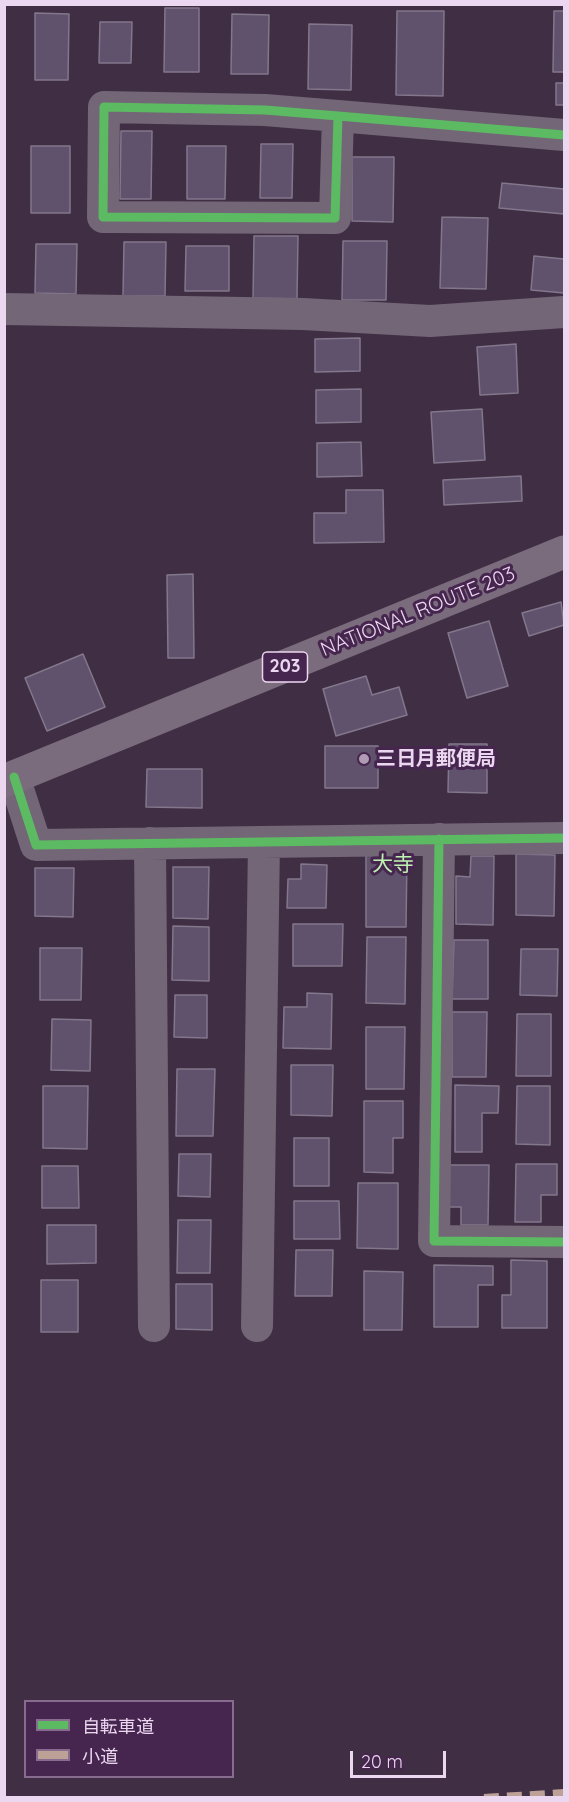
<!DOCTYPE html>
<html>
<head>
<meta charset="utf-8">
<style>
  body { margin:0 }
  #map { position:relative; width:569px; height:1802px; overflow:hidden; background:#402e45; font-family:Quicksand,"Noto Sans JP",sans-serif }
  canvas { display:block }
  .frame { position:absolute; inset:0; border:6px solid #ebd7f0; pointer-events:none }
  .legend { position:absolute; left:24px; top:1700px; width:210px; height:78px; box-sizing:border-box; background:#46254e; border:2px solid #886c8f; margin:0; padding:8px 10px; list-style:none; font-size:18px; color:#ebd7f0 }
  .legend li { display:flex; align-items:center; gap:12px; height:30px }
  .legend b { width:30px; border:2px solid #886c8f }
  .scale { position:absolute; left:350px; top:1751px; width:96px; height:27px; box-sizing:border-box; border:3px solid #ebd7f0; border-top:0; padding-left:8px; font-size:18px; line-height:21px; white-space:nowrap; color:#ebd7f0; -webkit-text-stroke:4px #46254e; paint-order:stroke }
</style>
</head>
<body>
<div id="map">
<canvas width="569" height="1802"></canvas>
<div class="frame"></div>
<ul class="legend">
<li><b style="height:8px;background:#5cba63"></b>自転車道</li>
<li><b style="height:8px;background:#bda197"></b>小道</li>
</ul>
<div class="scale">20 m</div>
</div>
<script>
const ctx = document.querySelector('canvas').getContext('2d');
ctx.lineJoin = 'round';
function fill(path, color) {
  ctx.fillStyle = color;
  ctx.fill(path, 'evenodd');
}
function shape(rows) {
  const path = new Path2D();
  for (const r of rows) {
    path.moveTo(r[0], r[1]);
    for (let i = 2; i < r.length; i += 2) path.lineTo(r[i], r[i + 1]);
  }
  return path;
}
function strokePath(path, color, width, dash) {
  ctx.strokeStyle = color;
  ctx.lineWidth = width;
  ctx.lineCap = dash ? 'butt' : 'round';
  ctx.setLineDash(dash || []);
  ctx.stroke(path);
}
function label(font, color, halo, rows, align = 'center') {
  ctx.font = font + ' Quicksand,"Noto Sans JP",sans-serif';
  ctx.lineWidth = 6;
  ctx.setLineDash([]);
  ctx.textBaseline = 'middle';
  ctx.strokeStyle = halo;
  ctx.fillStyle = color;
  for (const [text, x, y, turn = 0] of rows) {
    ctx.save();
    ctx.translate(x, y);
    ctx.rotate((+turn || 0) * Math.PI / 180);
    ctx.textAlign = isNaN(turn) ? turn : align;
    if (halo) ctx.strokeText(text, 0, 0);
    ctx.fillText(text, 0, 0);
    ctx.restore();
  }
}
const building = shape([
  [165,8,199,8,199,72,164,72,165,8],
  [397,11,444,11,443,96,396,95,397,11],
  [554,11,564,11,564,72,553,72,554,11],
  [35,13,69,14,68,80,35,80,35,13],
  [232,14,269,15,268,74,231,74,232,14],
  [100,22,132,22,131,63,99,63,100,22],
  [309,24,352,25,351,90,308,89,309,24],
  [556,83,564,83,564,105,556,105,556,83],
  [121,131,152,131,151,199,120,199,121,131],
  [261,144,293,144,292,198,260,198,261,144],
  [31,146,70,146,70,213,31,213,31,146],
  [187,146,226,146,225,199,187,199,187,146],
  [352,157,394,157,393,222,352,221,352,157],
  [502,183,564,189,564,214,499,208,502,183],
  [442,217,488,218,486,289,440,288,442,217],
  [254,236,298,236,297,299,253,298,254,236],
  [343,241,387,241,386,300,342,300,343,241],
  [124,242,166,242,165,296,123,296,124,242],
  [36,244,77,244,76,294,35,293,36,244],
  [186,246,229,246,229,291,185,291,186,246],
  [534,256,564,259,564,293,531,290,534,256],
  [360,338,360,371,315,372,315,339,360,338],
  [516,344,518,393,480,395,477,347,516,344],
  [361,389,361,422,316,423,316,390,361,389],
  [482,409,485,460,434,463,431,412,482,409],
  [361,442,362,476,317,477,317,443,361,442],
  [521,476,522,501,444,505,443,480,521,476],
  [346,490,383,490,384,542,314,543,314,513,346,513,346,490],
  [193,574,194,658,168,658,167,575,193,574],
  [561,602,564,625,529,636,522,613,561,602],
  [489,621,508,686,467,698,448,633,489,621],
  [83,654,105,707,47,731,25,678,83,654],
  [366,676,372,695,399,687,407,715,336,736,323,689,366,676],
  [449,744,487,744,487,793,448,792,449,744],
  [325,746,378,746,378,788,325,788,325,746],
  [147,769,202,769,202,808,146,807,147,769],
  [516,854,555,855,554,916,516,915,516,854],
  [366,855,407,856,406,927,366,927,366,855],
  [471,856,494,856,493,925,456,924,456,876,470,877,471,856],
  [301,864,327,865,326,908,287,908,288,879,301,879,301,864],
  [173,867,209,867,208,919,173,918,173,867],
  [35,868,74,868,73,917,35,916,35,868],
  [293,924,343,924,342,966,293,966,293,924],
  [173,926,209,927,209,981,172,980,173,926],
  [367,937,406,937,405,1004,366,1003,367,937],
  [454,940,488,940,488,999,452,999,454,940],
  [40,948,82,948,81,1000,40,1000,40,948],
  [521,949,558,949,557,996,520,995,521,949],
  [307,993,332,994,331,1049,283,1048,284,1007,307,1007,307,993],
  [175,995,207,995,207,1038,174,1037,175,995],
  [452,1012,487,1012,486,1077,452,1077,452,1012],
  [517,1014,551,1014,551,1076,516,1076,517,1014],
  [52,1019,91,1020,90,1071,51,1070,52,1019],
  [366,1027,405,1027,404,1089,366,1089,366,1027],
  [291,1065,333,1065,332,1116,291,1115,291,1065],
  [177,1069,215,1069,213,1136,176,1136,177,1069],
  [455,1085,499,1086,498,1113,482,1113,482,1152,455,1152,455,1085],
  [43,1086,88,1086,87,1149,43,1148,43,1086],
  [517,1086,550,1086,550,1145,516,1144,517,1086],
  [364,1101,403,1101,403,1138,393,1138,393,1173,364,1172,364,1101],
  [294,1138,329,1138,329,1186,294,1186,294,1138],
  [179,1154,211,1154,210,1197,178,1196,179,1154],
  [516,1164,557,1164,557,1195,541,1195,541,1222,515,1222,516,1164],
  [449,1165,489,1165,488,1225,461,1225,461,1207,449,1207,449,1165],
  [42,1166,78,1166,79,1208,42,1208,42,1166],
  [358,1183,398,1183,398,1249,357,1248,358,1183],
  [294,1201,339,1201,340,1239,294,1239,294,1201],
  [178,1220,211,1220,210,1273,177,1273,178,1220],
  [47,1225,96,1225,96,1263,47,1264,47,1225],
  [296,1250,333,1250,332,1296,295,1296,296,1250],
  [511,1260,547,1261,547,1328,502,1328,502,1295,511,1295,511,1260],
  [434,1265,493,1266,493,1285,478,1285,478,1327,434,1327,434,1265],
  [364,1271,403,1272,402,1330,364,1330,364,1271],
  [41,1280,78,1280,78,1332,41,1332,41,1280],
  [176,1284,212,1284,212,1330,176,1329,176,1284]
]);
fill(building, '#60516d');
strokePath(building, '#82778b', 1.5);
strokePath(shape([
  [338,116,335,218,103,217,104,107,265,110,338,116,564,135],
  [4,309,303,314,430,321,564,312],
  [14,777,36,845,564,838],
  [439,839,434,1241,564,1242],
  [150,843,154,1326],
  [257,1326,264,842]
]), '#736676', 32);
strokePath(shape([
  [4,781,564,552]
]), '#7a6b7d', 33);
strokePath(shape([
  [484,1798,564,1793]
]), '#bda197', 8, [15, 8]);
strokePath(shape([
  [338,116,335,218,103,217,104,107,265,110,338,116,564,135],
  [14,777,36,845,564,838],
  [439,839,434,1241,564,1242]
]), '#5cba63', 9);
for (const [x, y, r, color] of [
  [364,759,6,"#af9cb4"]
]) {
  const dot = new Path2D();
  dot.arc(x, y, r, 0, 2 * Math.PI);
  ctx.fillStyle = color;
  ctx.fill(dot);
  strokePath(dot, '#46254e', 2);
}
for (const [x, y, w] of [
  [285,667,45]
]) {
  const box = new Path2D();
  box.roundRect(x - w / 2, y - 15, w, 30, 4.5);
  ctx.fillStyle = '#46254e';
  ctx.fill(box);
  strokePath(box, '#ebd7f0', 1.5);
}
label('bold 18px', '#ebd7f0', null, [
  ["203",285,667]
]);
label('20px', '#ebd7f0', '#46254e', [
  ["NATIONAL ROUTE 203",418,612,-22]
]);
label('bold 20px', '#ebd7f0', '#46254e', [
  ["三日月郵便局",376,759]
], 'left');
label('21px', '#bdf0b1', '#46254e', [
  ["大寺",393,865]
]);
</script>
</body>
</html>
